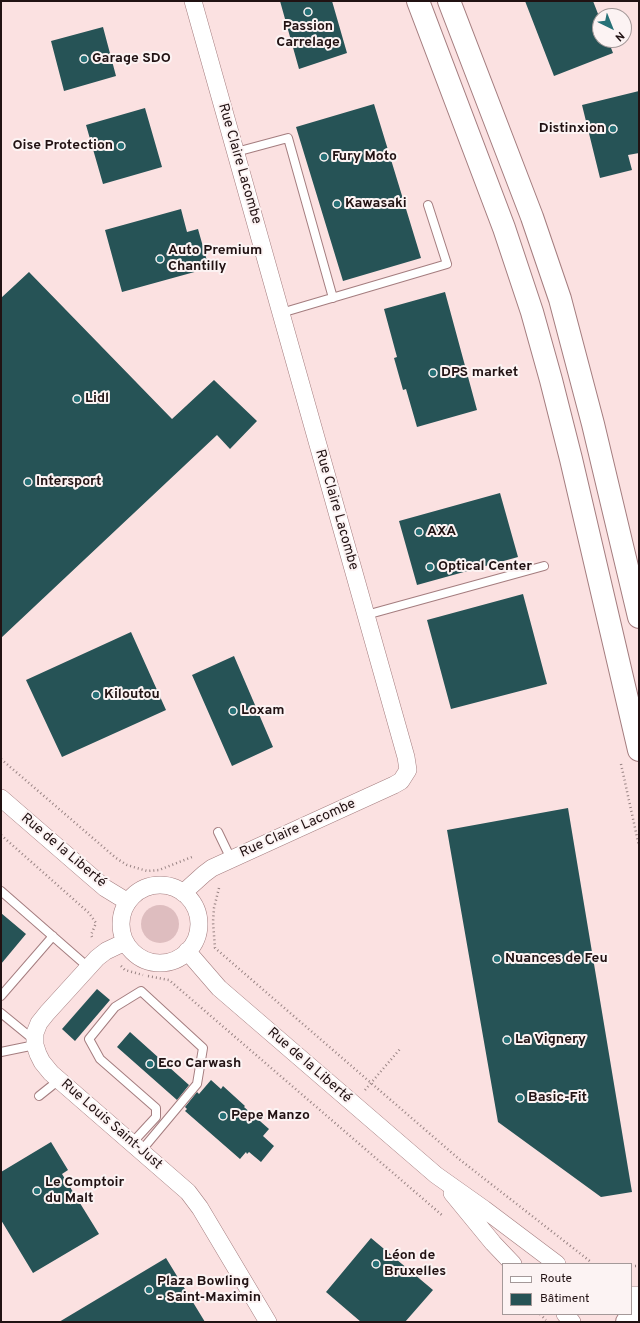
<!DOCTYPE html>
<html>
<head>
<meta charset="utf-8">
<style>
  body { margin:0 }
  #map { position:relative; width:640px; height:1323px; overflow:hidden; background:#fbe1e1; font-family:Overpass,sans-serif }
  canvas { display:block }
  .frame { position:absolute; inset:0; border:2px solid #211213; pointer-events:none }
  .legend { position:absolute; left:502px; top:1263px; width:130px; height:52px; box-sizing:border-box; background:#fcf3f3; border:1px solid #a49999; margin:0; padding:5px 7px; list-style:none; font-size:12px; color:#211213 }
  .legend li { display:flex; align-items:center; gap:8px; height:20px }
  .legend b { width:20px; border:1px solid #a49999 }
  .north { position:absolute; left:592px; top:8px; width:40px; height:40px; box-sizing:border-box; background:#fcf3f3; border:1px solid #a49999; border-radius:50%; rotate:137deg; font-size:11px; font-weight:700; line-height:16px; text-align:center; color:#211213 }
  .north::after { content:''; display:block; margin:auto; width:14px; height:18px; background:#277177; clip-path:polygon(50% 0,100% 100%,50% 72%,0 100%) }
</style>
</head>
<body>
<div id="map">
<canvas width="640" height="1323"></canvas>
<div class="frame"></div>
<ul class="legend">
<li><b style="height:5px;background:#fff"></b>Route</li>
<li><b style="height:11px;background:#265356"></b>Bâtiment</li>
</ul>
<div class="north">N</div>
</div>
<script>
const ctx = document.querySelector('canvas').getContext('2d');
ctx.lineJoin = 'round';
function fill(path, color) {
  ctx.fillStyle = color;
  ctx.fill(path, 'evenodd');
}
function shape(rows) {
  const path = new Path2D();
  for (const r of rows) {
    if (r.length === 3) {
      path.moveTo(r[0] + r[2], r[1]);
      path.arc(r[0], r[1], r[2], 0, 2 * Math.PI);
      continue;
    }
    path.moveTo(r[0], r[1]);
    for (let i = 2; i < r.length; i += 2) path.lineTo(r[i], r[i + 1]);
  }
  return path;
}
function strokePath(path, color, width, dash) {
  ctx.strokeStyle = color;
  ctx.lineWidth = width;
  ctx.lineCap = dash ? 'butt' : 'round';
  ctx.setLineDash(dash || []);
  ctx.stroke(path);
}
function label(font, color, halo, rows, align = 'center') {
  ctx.font = font + ' Overpass,sans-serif';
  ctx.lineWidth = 4;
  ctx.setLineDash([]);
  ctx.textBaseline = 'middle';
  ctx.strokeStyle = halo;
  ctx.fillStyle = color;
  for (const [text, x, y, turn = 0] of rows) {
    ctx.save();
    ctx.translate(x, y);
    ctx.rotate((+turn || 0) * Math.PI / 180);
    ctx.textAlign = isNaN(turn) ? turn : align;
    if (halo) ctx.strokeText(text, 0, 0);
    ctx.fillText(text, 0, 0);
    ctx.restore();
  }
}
fill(shape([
  [160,924,19]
]), '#debdbf');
fill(shape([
  [280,1,332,1,347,53,299,69],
  [525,1,593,1,600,19,600,40,608,40,613,53,554,76],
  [103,27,116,76,64,91,51,41],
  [639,91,639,153,628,155,632,170,600,178,582,105],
  [374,104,421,258,343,281,296,127],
  [145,108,162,167,103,184,86,125],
  [181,209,187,232,198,229,209,268,122,292,105,230],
  [29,272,172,419,214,380,257,421,230,449,217,435,1,638,1,298],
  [445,292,477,410,417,427,406,389,403,390,394,358,397,357,384,309],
  [500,493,518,557,417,585,399,521],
  [523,594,547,684,451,709,427,620],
  [131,632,166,710,62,757,26,680],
  [234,656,273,747,232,766,192,675],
  [568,808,632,1192,601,1197,498,1122,447,830],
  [1,913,26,934,1,964],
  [97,989,110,1000,75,1041,62,1029],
  [130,1032,189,1085,177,1100,117,1047],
  [211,1080,221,1089,223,1086,245,1106,244,1107,269,1129,263,1136,274,1146,261,1162,249,1152,247,1154,246,1152,240,1159,185,1111,187,1109,185,1107,197,1092,199,1094],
  [51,1142,68,1170,62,1174,99,1234,33,1273,1,1220,1,1172],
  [371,1238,433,1290,405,1322,361,1322,326,1292],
  [166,1258,205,1322,59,1322]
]), '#265356');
const lane = shape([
  [236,152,288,138,333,298],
  [281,313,447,264,428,205],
  [366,615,544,566],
  [218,832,231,859],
  [1,891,88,967],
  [1,996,53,936],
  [1,1013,34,1040],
  [1,1052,35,1045],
  [39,1096,59,1080],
  [132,1143,156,1117,156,1108,100,1059,89,1039,115,1007,141,991,203,1048,197,1084,141,1151]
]);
const street = shape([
  [1,798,91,876,105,888,128,902],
  [160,924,39],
  [183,893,204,874,212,868,394,785,401,781,408,770,406,757,193,1],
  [125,942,106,951,97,958,47,1013,39,1023,35,1033,35,1045,38,1054,42,1062,51,1073,188,1192,200,1208,268,1322],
  [187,951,219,988,436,1175,484,1209,557,1264],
  [452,1193,493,1243,513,1264],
  [631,1295,639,1295],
  [565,1314,572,1322]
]);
const secondary = shape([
  [418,1,504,228,532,312,551,380,571,459,639,750],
  [449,1,532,217,560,299,593,424,639,617],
  [627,1322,639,1308]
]);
strokePath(lane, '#a47d7f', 10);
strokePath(street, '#a47d7f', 18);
strokePath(secondary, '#a47d7f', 24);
strokePath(shape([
  [1,759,116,858,127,865,147,871,159,870,192,857],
  [621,764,639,846],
  [1,835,89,913,96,923,91,935,92,937],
  [219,888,214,908,213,922,215,948,459,1159,591,1262,591,1264],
  [121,966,125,970,143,975],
  [148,976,169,980,443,1216],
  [365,1090,400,1049],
  [631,1266,639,1266],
  [540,1314,546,1320]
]), '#988383', 2.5, [1, 3]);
strokePath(lane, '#fff', 8);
strokePath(street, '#fff', 17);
strokePath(secondary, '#fff', 22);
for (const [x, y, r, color] of [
  [308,12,4,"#277177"],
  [84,59,4,"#277177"],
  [613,129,4,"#277177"],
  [121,146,4,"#277177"],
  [324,157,4,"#277177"],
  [337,204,4,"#277177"],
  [160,259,4,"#277177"],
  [433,373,4,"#277177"],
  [77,399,4,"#277177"],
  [28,482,4,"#277177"],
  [419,532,4,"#277177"],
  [430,567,4,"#277177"],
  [96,695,4,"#277177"],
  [233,711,4,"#277177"],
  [497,959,4,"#277177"],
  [507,1040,4,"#277177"],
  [150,1064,4,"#277177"],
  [520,1098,4,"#277177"],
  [223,1116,4,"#277177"],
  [37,1191,4,"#277177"],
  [376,1264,4,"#277177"],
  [149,1290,4,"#277177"]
]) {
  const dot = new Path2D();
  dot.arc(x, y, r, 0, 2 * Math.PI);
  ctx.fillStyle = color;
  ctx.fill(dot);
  strokePath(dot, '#fcf3f3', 1.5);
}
label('bold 14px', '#211213', '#fcf3f3', [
  ["Passion",308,27,"center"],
  ["Carrelage",308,43,"center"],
  ["Garage SDO",92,59],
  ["Distinxion",605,129,"right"],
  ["Oise Protection",113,146,"right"],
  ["Fury Moto",332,157],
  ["Kawasaki",345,204],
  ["Auto Premium",168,251],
  ["Chantilly",168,267],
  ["DPS market",441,373],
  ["Lidl",85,399],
  ["Intersport",36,482],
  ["AXA",427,532],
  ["Optical Center",438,567],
  ["Kiloutou",104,695],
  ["Loxam",241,711],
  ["Nuances de Feu",505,959],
  ["La Vignery",515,1040],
  ["Eco Carwash",158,1064],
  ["Basic-Fit",528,1098],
  ["Pepe Manzo",231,1116],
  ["Le Comptoir",45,1183],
  ["du Malt",45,1199],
  ["Léon de",384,1256],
  ["Bruxelles",384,1272],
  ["Plaza Bowling",157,1282],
  ["- Saint-Maximin",157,1298]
], 'left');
label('14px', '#211213', '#fcf3f3', [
  ["Rue Claire Lacombe",239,164,74],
  ["Rue Claire Lacombe",336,510,74],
  ["Rue Claire Lacombe",298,829,-24],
  ["Rue de la Liberté",63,851,40],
  ["Rue de la Liberté",309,1066,41],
  ["Rue Louis Saint-Just",111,1125,41]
]);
</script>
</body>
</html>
